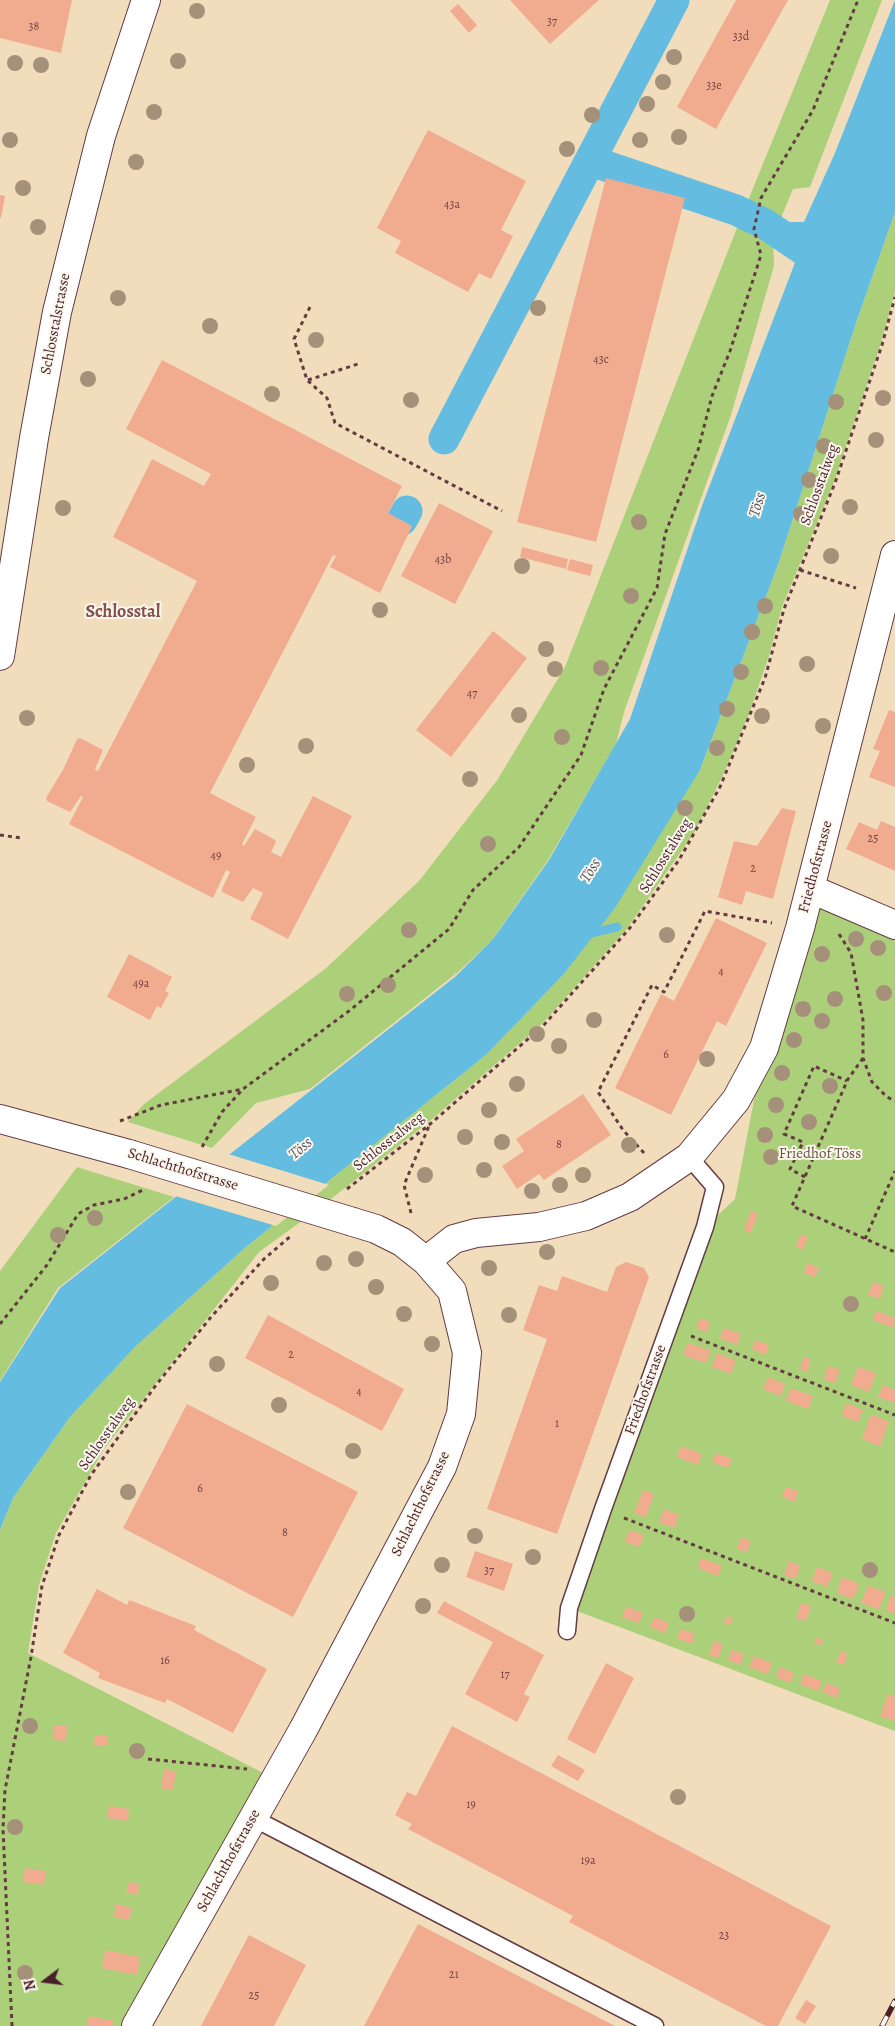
<!DOCTYPE html>
<html>
<head>
<meta charset="utf-8">
<style>
  body { margin:0 }
  #map { position:relative; width:895px; height:2026px; overflow:hidden; background:#f1dcbc; font-family:Alegreya,serif }
  canvas { display:block }
  .north { position:absolute; left:20px; top:1956px; width:50px; height:50px; -webkit-text-stroke:4px #fbf7ec; paint-order:stroke; rotate:255deg; font-size:14px; font-weight:700; line-height:20px; text-align:center; color:#4a1f2b }
  .north::after { content:''; display:block; margin:auto; width:18px; height:22px; background:#4a1f2b; clip-path:polygon(50% 0,100% 100%,50% 72%,0 100%) }
</style>
</head>
<body>
<div id="map">
<canvas width="895" height="2026"></canvas>
<div class="north">N</div>
</div>
<script>
const ctx = document.querySelector('canvas').getContext('2d');
ctx.lineJoin = 'round';
function fill(path, color) {
  ctx.fillStyle = color;
  ctx.fill(path, 'evenodd');
}
function shape(rows) {
  const path = new Path2D();
  for (const r of rows) {
    path.moveTo(r[0], r[1]);
    for (let i = 2; i < r.length; i += 2) path.lineTo(r[i], r[i + 1]);
  }
  return path;
}
function strokePath(path, color, width, dash) {
  ctx.strokeStyle = color;
  ctx.lineWidth = width;
  ctx.lineCap = dash ? 'butt' : 'round';
  ctx.setLineDash(dash || []);
  ctx.stroke(path);
}
function label(font, color, halo, rows, align = 'center') {
  ctx.font = font + ' Alegreya,serif';
  ctx.lineWidth = 4;
  ctx.setLineDash([]);
  ctx.textBaseline = 'middle';
  ctx.strokeStyle = halo;
  ctx.fillStyle = color;
  for (const [text, x, y, turn = 0] of rows) {
    ctx.save();
    ctx.translate(x, y);
    ctx.rotate((+turn || 0) * Math.PI / 180);
    ctx.textAlign = isNaN(turn) ? turn : align;
    if (halo) ctx.strokeText(text, 0, 0);
    ctx.fillText(text, 0, 0);
    ctx.restore();
  }
}
fill(shape([
  [830,0,882,0,810,187,793,189,773,237,774,266,731,415,624,712,616,744,548,860,492,940,454,976,456,970,453,976,310,1089,256,1103,212,1148,128,1122,144,1104,325,969,419,881,498,779,565,667,742,215],
  [895,212,895,292,881,343,834,482,782,607,769,656,749,714,724,773,694,833,626,930,542,1024,431,1120,317,1210,259,1252,104,1449,56,1533,39,1585,28,1653,275,1779,136,2026,0,2026,0,1530,13,1498,70,1417,135,1347,246,1247,486,1055,563,975,700,770,779,562,857,320],
  [811,889,895,925,895,1731,569,1608,705,1227,735,1199,764,1048],
  [77,1167,174,1197,58,1288,0,1381,0,1271]
]), '#acd07a');
fill(shape([
  [895,0,895,212,857,320,779,562,700,770,615,908,563,975,486,1055,246,1247,135,1347,70,1417,13,1498,0,1530,0,1382,60,1288,456,976,493,939,549,860,630,719,703,503,796,260,774,236,779,222,804,222,835,153]
]), '#64bde1');
fill(shape([
  [225,1153,329,1185,276,1226,172,1195]
]), '#f1dcbc');
strokePath(shape([
  [588,934,617,927]
]), '#64bde1', 9);
strokePath(shape([
  [591,161,736,210,765,224,811,255],
  [444,439,674,0],
  [402,520,407,511]
]), '#64bde1', 31);
fill(shape([
  [0,0,72,0,61,53,0,38],
  [510,0,599,0,550,44],
  [736,0,788,0,716,129,677,107],
  [458,4,477,25,469,33,450,11],
  [428,130,526,181,501,230,513,236,491,279,479,273,468,292,395,253,401,241,377,228],
  [606,178,685,198,596,542,517,522],
  [0,195,5,196,1,218,0,218],
  [162,360,402,486,388,513,412,526,380,593,330,567,336,556,333,555,210,793,256,817,242,844,244,846,255,829,275,840,276,842,271,852,281,857,313,796,352,816,288,939,250,919,263,893,253,888,243,902,222,892,222,889,230,872,226,870,213,898,69,824,83,797,81,796,70,812,47,801,46,798,64,768,77,739,80,738,103,750,95,769,98,771,197,581,113,537,152,459,204,486,211,474,126,429],
  [439,503,493,531,455,604,401,576],
  [522,547,568,559,566,569,520,557],
  [570,559,593,565,590,576,567,570],
  [493,631,527,658,451,757,416,730],
  [889,710,895,712,895,787,869,777,880,751,873,749],
  [782,808,796,811,773,899,746,891,742,905,718,897,734,841,757,846],
  [881,821,895,827,895,871,846,849,859,822,877,830],
  [716,918,767,943,726,1026,717,1021,671,1115,615,1088,661,994,674,1001],
  [129,954,172,977,165,991,169,993,161,1008,157,1006,150,1020,107,997],
  [583,1094,611,1135,544,1180,539,1174,517,1189,502,1166,524,1151,516,1139],
  [751,1211,758,1214,751,1233,744,1230],
  [801,1234,808,1237,803,1250,796,1247],
  [626,1262,644,1268,649,1277,557,1534,487,1509,547,1339,523,1330,539,1285,557,1291,562,1276,607,1292,616,1267],
  [807,1263,819,1268,815,1277,804,1273],
  [873,1282,884,1286,880,1299,868,1295],
  [876,1311,895,1318,894,1328,873,1320],
  [268,1315,404,1389,382,1431,245,1358],
  [700,1318,710,1322,707,1332,696,1328],
  [724,1328,741,1334,737,1345,720,1338],
  [755,1340,769,1345,766,1355,752,1349],
  [688,1343,711,1351,706,1363,683,1355],
  [717,1353,736,1361,731,1374,712,1367],
  [804,1357,811,1359,807,1372,800,1369],
  [828,1366,840,1370,835,1383,824,1379],
  [858,1367,876,1373,869,1392,851,1385],
  [768,1377,785,1384,781,1396,763,1389],
  [883,1385,895,1390,895,1403,878,1397],
  [791,1388,813,1396,808,1409,786,1401],
  [846,1403,863,1410,858,1422,842,1416],
  [187,1404,358,1492,293,1617,123,1528],
  [871,1415,889,1421,880,1446,862,1439],
  [681,1446,702,1454,698,1465,677,1457],
  [716,1453,732,1459,728,1468,712,1462],
  [786,1487,798,1491,795,1502,782,1497],
  [643,1490,654,1494,646,1517,634,1513],
  [664,1509,679,1515,674,1528,659,1522],
  [629,1530,644,1535,639,1547,625,1542],
  [741,1537,751,1541,747,1552,737,1549],
  [475,1551,513,1564,504,1591,466,1577],
  [701,1558,722,1566,718,1576,698,1568],
  [789,1561,800,1566,796,1579,784,1575],
  [817,1567,833,1573,827,1587,812,1581],
  [842,1577,859,1584,853,1599,837,1593],
  [868,1586,886,1592,879,1609,861,1603],
  [97,1589,127,1605,129,1600,196,1626,194,1630,267,1669,233,1733,167,1699,165,1703,98,1678,100,1673,63,1653],
  [891,1596,895,1597,895,1614,886,1610],
  [444,1601,544,1655,524,1694,530,1697,517,1722,465,1694,493,1642,437,1613],
  [801,1603,811,1606,806,1621,796,1618],
  [626,1607,643,1613,639,1623,622,1617],
  [727,1616,733,1619,730,1625,724,1623],
  [654,1617,669,1623,665,1633,650,1627],
  [681,1629,695,1634,692,1644,677,1638],
  [816,1637,823,1640,821,1645,814,1643],
  [714,1641,723,1645,718,1658,709,1655],
  [732,1650,744,1654,740,1665,728,1660],
  [841,1651,848,1654,844,1665,836,1663],
  [754,1656,772,1663,768,1674,749,1667],
  [606,1663,634,1678,595,1754,567,1739],
  [780,1667,794,1673,790,1683,776,1677],
  [804,1674,822,1681,818,1691,800,1684],
  [827,1683,840,1688,837,1698,823,1692],
  [888,1694,895,1696,895,1721,880,1716],
  [54,1725,67,1726,66,1741,53,1740],
  [452,1726,831,1926,778,2026,766,2026,569,1922,573,1916,408,1829,412,1824,395,1815,407,1792,416,1796],
  [95,1735,107,1736,107,1746,94,1745],
  [558,1755,585,1770,578,1781,551,1766],
  [164,1769,176,1772,173,1790,161,1788],
  [109,1806,129,1809,128,1821,107,1818],
  [25,1868,46,1871,44,1885,23,1882],
  [129,1882,140,1884,137,1895,126,1892],
  [116,1904,132,1908,129,1920,114,1917],
  [418,1924,615,2026,364,2026],
  [249,1935,306,1965,274,2026,201,2026],
  [105,1950,140,1957,137,1975,102,1968],
  [806,2000,816,2006,805,2024,795,2018],
  [89,2016,114,2021,113,2026,86,2026]
]), '#f1ac90');
const service = shape([
  [567,1631,569,1608,603,1509,705,1227,715,1187,689,1157],
  [253,1818,655,2026]
]);
const minor = shape([
  [811,889,895,925],
  [0,1119,129,1154],
  [426,1261,454,1239,476,1233,539,1227,586,1216,630,1197,689,1157,736,1100,764,1048,800,928,895,555],
  [136,2026,303,1730,442,1467,461,1414,467,1353,452,1291,426,1261,402,1242,376,1229,353,1222]
]);
const secondary = shape([
  [0,656,34,438,57,312,101,136,146,0]
]);
strokePath(service, '#633b41', 19);
strokePath(minor, '#633b41', 30);
strokePath(secondary, '#633b41', 30);
strokePath(shape([
  [310,307,294,339,307,380,327,398,335,423,502,511],
  [308,380,358,364],
  [800,570,856,588],
  [0,835,21,838],
  [839,934,851,953,863,1020,863,1058,872,1082,887,1097,895,1101],
  [863,1058,848,1079,792,1206,895,1252],
  [120,1121,161,1105,243,1089,349,1011,449,929,473,890,519,847,581,755,604,689,657,588,665,534,698,450,712,396,730,351,761,255,754,229,761,198,813,110,858,0],
  [202,1147,222,1112,243,1089],
  [644,1153,623,1130,598,1092,652,985,664,992,705,911,772,923],
  [805,1177,790,1169,803,1142,784,1134,814,1066,847,1081],
  [347,1189,429,1125,543,1026,629,929,679,860,720,787,765,678,784,609,835,483,882,345,895,297],
  [411,1213,404,1185,429,1126],
  [865,1239,895,1171],
  [0,1324,47,1265,78,1214,94,1205,124,1199,145,1189],
  [691,1336,895,1415],
  [624,1518,895,1623],
  [148,1759,247,1769],
  [12,2026,3,1829,5,1790,31,1657,42,1586,59,1535,91,1475,156,1385,211,1317,264,1259,292,1235]
]), '#633b41', 3, [4, 4]);
strokePath(service, '#fff', 16);
strokePath(minor, '#fff', 28);
strokePath(secondary, '#fff', 28);
const rail = shape([
  [882,2026,895,2001]
]);
strokePath(rail, '#4a1f2b', 5.5);
strokePath(rail, '#fbf7ec', 4, [11]);
const minorBridge = shape([
  [129,1154,353,1222]
]);
strokePath(minorBridge, '#633b41', 30, []);
strokePath(minorBridge, '#fff', 28);
ctx.fillStyle = '#a59179';
for (const [x, y] of [
  [197,11],
  [674,57],
  [178,61],
  [15,63],
  [41,65],
  [663,82],
  [647,104],
  [154,112],
  [592,115],
  [679,137],
  [10,140],
  [640,140],
  [567,149],
  [136,162],
  [23,188],
  [38,227],
  [118,298],
  [538,308],
  [210,326],
  [316,340],
  [88,379],
  [272,394],
  [883,398],
  [411,400],
  [836,402],
  [876,440],
  [824,446],
  [809,480],
  [850,507],
  [63,508],
  [801,514],
  [639,522],
  [831,556],
  [522,566],
  [631,596],
  [765,606],
  [380,610],
  [752,632],
  [546,649],
  [807,664],
  [601,668],
  [555,669],
  [741,672],
  [727,709],
  [519,715],
  [762,716],
  [27,718],
  [823,726],
  [562,737],
  [306,746],
  [717,748],
  [247,765],
  [470,779],
  [685,808],
  [488,844],
  [409,930],
  [667,935],
  [856,939],
  [878,948],
  [822,954],
  [388,985],
  [884,993],
  [347,994],
  [835,999],
  [803,1009],
  [594,1020],
  [822,1021],
  [537,1034],
  [794,1040],
  [559,1046],
  [707,1059],
  [782,1073],
  [517,1084],
  [830,1086],
  [776,1105],
  [489,1110],
  [809,1122],
  [765,1135],
  [465,1137],
  [502,1142],
  [629,1145],
  [771,1157],
  [484,1170],
  [425,1175],
  [583,1175],
  [560,1185],
  [532,1191],
  [95,1218],
  [58,1235],
  [547,1252],
  [356,1259],
  [324,1263],
  [489,1268],
  [271,1283],
  [376,1287],
  [851,1304],
  [404,1314],
  [509,1315],
  [432,1344],
  [217,1364],
  [279,1405],
  [353,1451],
  [128,1492],
  [475,1536],
  [533,1557],
  [442,1565],
  [870,1570],
  [423,1606],
  [687,1614],
  [30,1726],
  [137,1751],
  [678,1797],
  [15,1827],
  [25,1973]
]) {
  ctx.beginPath();
  ctx.arc(x, y, 8, 0, 2 * Math.PI);
  ctx.fill();
}
label('12px', '#744244', null, [
  ["37",552,22],
  ["38",34,27],
  ["33d",741,37],
  ["33e",714,86],
  ["43a",452,205],
  ["43c",601,360],
  ["43b",443,560],
  ["47",472,694],
  ["25",873,839],
  ["49",216,856],
  ["2",753,869],
  ["4",721,972],
  ["49a",141,984],
  ["6",666,1055],
  ["8",559,1145],
  ["2",291,1355],
  ["4",359,1392],
  ["1",557,1424],
  ["6",200,1489],
  ["8",285,1533],
  ["37",489,1571],
  ["16",165,1661],
  ["17",505,1675],
  ["19",471,1805],
  ["19a",588,1861],
  ["23",724,1936],
  ["21",454,1975],
  ["25",254,1996]
]);
label('15px', '#4a1f2b', '#fbf7ec', [
  ["Schlosstalstrasse",56,324,-79],
  ["Schlosstalweg",820,485,-70],
  ["Schlosstalweg",666,856,-58],
  ["Friedhofstrasse",816,867,-75],
  ["Schlosstalweg",389,1142,-38],
  ["Schlachthofstrasse",183,1170,17],
  ["Friedhofstrasse",646,1390,-70],
  ["Schlosstalweg",107,1434,-55],
  ["Schlachthofstrasse",421,1504,-64],
  ["Schlachthofstrasse",229,1861,-61]
]);
label('15px', '#675443', '#fbf7ec', [
  ["Friedhof Töss",820,1154]
]);
label('italic 16px', '#53566b', '#fbf7ec', [
  ["Töss",758,505,-73],
  ["Töss",591,871,-58],
  ["Töss",301,1149,-40]
]);
label('bold 18px', '#84504e', '#fbf7ec', [
  ["Schlosstal",123,613]
]);
</script>
</body>
</html>
